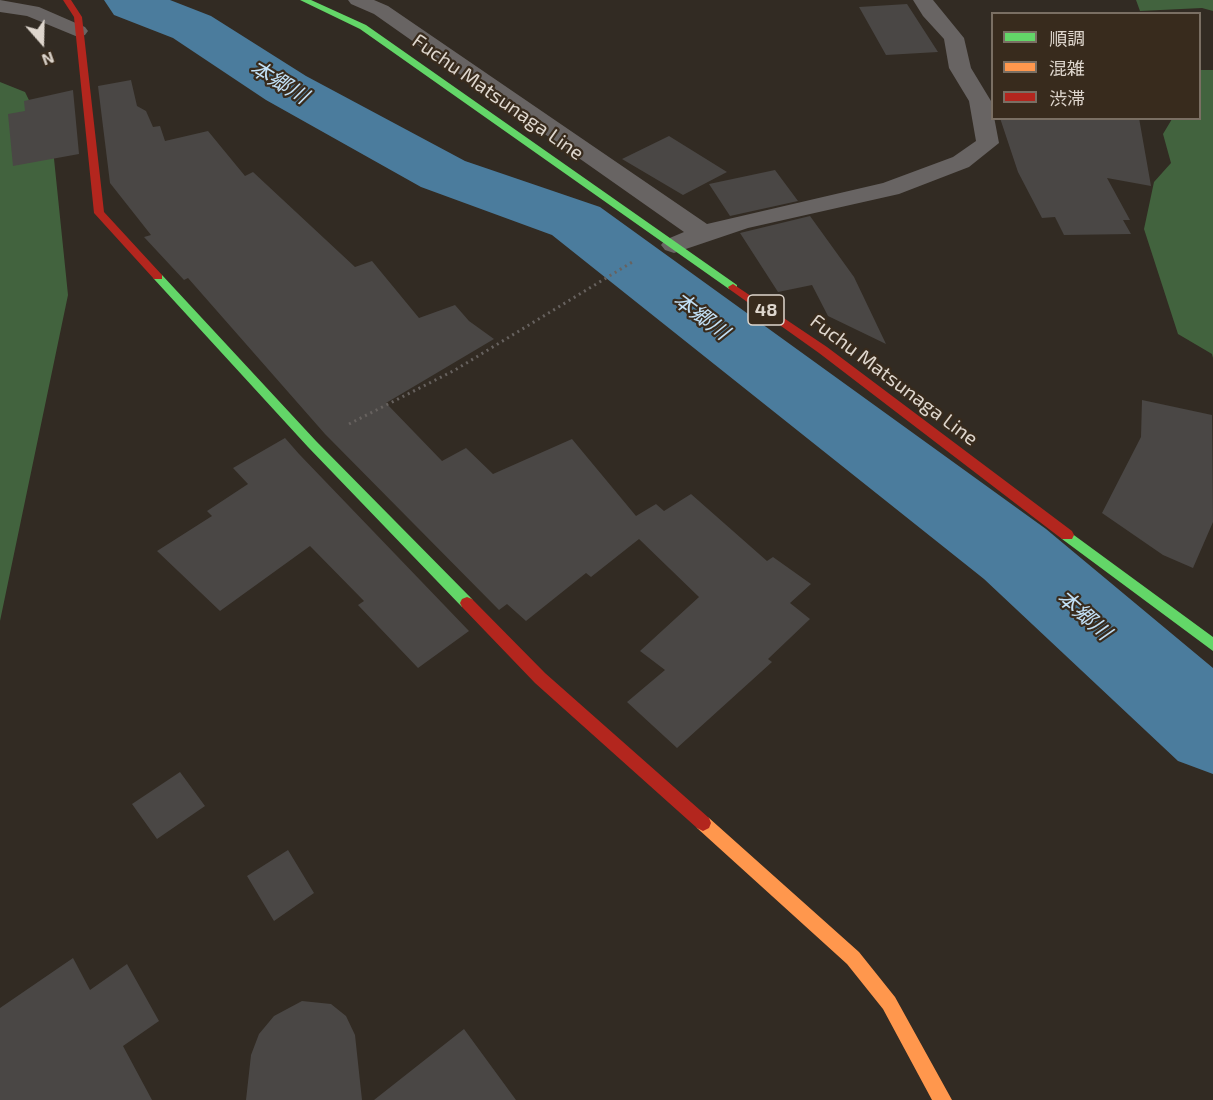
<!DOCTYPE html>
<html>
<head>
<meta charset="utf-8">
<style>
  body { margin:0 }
  #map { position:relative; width:1213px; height:1100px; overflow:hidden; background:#322b23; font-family:"Exo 2","Noto Sans JP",sans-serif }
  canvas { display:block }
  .legend { position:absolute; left:991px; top:12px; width:210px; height:108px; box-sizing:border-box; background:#382b1d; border:2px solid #7a6f63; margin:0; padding:8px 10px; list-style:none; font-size:18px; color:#ded6cd }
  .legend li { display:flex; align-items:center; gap:12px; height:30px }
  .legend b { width:30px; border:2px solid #7a6f63 }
  .north { position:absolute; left:12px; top:12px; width:60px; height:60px; -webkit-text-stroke:4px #382b1d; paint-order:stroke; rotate:160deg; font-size:16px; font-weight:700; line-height:24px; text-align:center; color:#ded6cd }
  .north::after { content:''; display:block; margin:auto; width:21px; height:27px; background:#ded6cd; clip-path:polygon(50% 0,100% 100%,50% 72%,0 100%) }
</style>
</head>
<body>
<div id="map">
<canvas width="1213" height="1100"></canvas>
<ul class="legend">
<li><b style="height:8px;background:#63d668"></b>順調</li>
<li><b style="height:8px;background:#ff974d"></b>混雑</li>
<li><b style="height:8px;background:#b3261e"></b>渋滞</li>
</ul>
<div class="north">N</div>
</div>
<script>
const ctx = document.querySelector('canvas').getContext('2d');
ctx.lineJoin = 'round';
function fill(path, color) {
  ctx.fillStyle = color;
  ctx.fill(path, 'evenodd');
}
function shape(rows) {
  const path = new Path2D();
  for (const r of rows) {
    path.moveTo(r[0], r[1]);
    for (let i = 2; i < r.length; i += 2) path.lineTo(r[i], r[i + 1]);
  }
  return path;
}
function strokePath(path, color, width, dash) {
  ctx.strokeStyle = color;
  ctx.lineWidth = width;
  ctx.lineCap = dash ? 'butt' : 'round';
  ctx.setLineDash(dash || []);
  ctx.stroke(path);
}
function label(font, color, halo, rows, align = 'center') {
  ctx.font = font + ' "Exo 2","Noto Sans JP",sans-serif';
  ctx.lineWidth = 4.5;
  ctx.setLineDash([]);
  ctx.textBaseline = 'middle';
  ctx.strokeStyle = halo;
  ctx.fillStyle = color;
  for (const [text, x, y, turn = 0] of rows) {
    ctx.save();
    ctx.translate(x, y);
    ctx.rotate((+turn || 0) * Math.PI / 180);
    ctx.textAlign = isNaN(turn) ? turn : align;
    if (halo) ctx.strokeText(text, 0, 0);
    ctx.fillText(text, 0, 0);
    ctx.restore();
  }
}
fill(shape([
  [1136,0,1213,0,1213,11,1202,8,1140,11],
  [1200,70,1213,70,1213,358,1212,354,1178,334,1144,229,1154,182,1171,163,1163,134,1172,119,1200,118],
  [0,82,25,92,53,149,68,295,0,621]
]), '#42633e');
fill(shape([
  [104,0,170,0,211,16,306,76,465,161,600,207,1046,529,1213,668,1213,774,1178,761,984,579,552,235,421,187,266,100,173,38,114,15,104,0]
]), '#4b7c9d');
fill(shape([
  [907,4,938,52,886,55,859,7],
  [131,80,137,106,146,111,153,127,160,126,165,141,208,131,245,176,253,172,355,267,372,261,419,318,455,305,469,321,494,339,386,403,442,461,466,448,493,474,572,439,636,516,656,504,664,511,691,494,767,561,773,557,811,584,790,603,810,619,768,659,772,662,677,748,627,702,665,670,640,651,699,597,639,539,591,577,586,573,526,621,507,604,499,610,325,434,188,278,184,280,144,237,151,235,110,183,98,86],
  [73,90,79,154,13,166,8,114,25,111,24,101],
  [1000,118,1139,118,1151,186,1107,178,1130,220,1123,220,1131,234,1064,235,1055,217,1042,218,1018,172],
  [669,136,727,172,683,195,622,159],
  [775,170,798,201,730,216,709,184],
  [810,216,854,277,886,344,828,316,812,285,778,292,740,233],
  [1142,400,1212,415,1213,522,1193,568,1163,555,1102,513,1141,437],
  [285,438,299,454,469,631,418,668,358,605,364,601,310,546,220,611,157,551,212,516,207,511,248,484,233,468],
  [180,772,205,806,157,839,132,804],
  [288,850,314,893,274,921,247,876],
  [73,958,90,990,127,964,159,1021,123,1046,152,1100,0,1100,0,1008],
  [302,1001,331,1004,346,1016,355,1035,362,1100,246,1100,251,1055,259,1034,274,1016],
  [464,1029,516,1100,374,1100]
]), '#4a4745');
strokePath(shape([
  [349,424,455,370,634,261]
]), '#67625f', 3, [2, 4]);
fill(shape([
  [0,0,39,7,85,27,88,31,85,35,78,37,27,16,0,12,0,0],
  [348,0,374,0,388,6,707,224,883,183,953,157,976,141,969,101,949,68,944,39,923,16,913,0,933,0,964,38,971,68,991,101,999,143,969,167,899,194,748,228,674,253,665,250,661,245,665,240,684,232,374,14,351,4,348,0]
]), '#686463');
fill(shape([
  [300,0,311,0,366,25,737,285,737,289,729,289,360,29,300,0],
  [158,274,162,275,316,441,472,599,474,603,472,607,462,607,308,447,154,279,153,277,158,274],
  [1067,530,1213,637,1213,651,1062,539,1060,535,1062,531,1067,530]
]), '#63d668');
fill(shape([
  [703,815,709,818,859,952,895,997,952,1100,932,1100,883,1009,847,964,697,828,695,823,697,818,703,815]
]), '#ff974d');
fill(shape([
  [63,0,71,0,82,17,104,212,162,275,162,279,154,279,94,213,74,17,63,0],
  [733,284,827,347,1072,531,1074,535,1072,539,1062,539,819,353,729,289,728,287,733,284],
  [467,597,472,599,545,673,709,818,711,823,709,828,703,831,697,828,535,683,462,607,460,603,462,599,467,597]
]), '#b3261e');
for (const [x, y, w] of [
  [766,310,36]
]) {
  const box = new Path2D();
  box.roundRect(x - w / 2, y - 15, w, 30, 4.5);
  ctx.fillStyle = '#382b1d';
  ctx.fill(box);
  strokePath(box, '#ded6cd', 1.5);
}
label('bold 18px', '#ded6cd', null, [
  ["48",766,310]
]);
label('20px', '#ded6cd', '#382b1d', [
  ["Fuchu Matsunaga Line",498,97,35],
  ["Fuchu Matsunaga Line",894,380,37]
]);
label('italic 21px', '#c2e0f6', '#382b1d', [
  ["本郷川",279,82,31],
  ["本郷川",701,316,37],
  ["本郷川",1084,615,41]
]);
</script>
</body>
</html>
